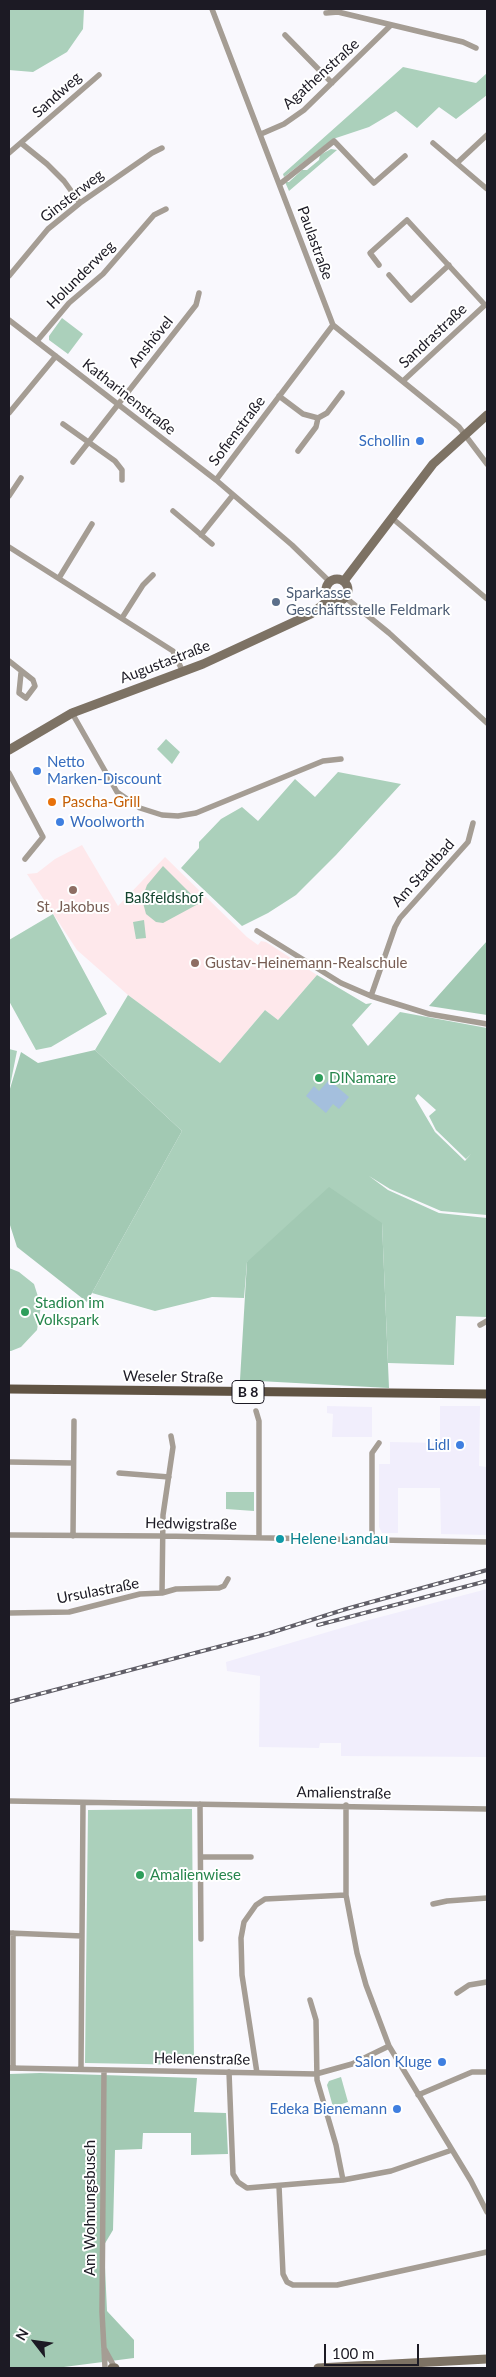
<!DOCTYPE html>
<html>
<head>
<meta charset="utf-8">
<style>
  body { margin:0 }
  #map { position:relative; width:496px; height:2377px; overflow:hidden; background:#f9f8fd; font-family:Lato,sans-serif }
  canvas { display:block }
  .frame { position:absolute; inset:0; border:10px solid #1c1a24; pointer-events:none }
  .north { position:absolute; left:10px; top:2317px; width:50px; height:50px; -webkit-text-stroke:4px #fff; paint-order:stroke; rotate:300deg; font-size:14px; font-weight:700; line-height:20px; text-align:center; color:#1c1a24 }
  .north::after { content:''; display:block; margin:auto; width:18px; height:22px; background:#1c1a24; clip-path:polygon(50% 0,100% 100%,50% 72%,0 100%) }
  .scale { position:absolute; left:324px; top:2344px; width:95px; height:22px; box-sizing:border-box; border:2px solid #1c1a24; border-top:0; padding-left:6px; font-size:15px; line-height:18px; white-space:nowrap; color:#1c1a24; -webkit-text-stroke:4px #fff; paint-order:stroke }
</style>
</head>
<body>
<div id="map">
<canvas width="496" height="2377"></canvas>
<div class="frame"></div>
<div class="north">N</div>
<div class="scale">100 m</div>
</div>
<script>
const ctx = document.querySelector('canvas').getContext('2d');
ctx.lineJoin = 'round';
function fill(path, color) {
  ctx.fillStyle = color;
  ctx.fill(path, 'evenodd');
}
function shape(rows) {
  const path = new Path2D();
  for (const r of rows) {
    if (r.length === 3) {
      path.moveTo(r[0] + r[2], r[1]);
      path.arc(r[0], r[1], r[2], 0, 2 * Math.PI);
      continue;
    }
    path.moveTo(r[0], r[1]);
    for (let i = 2; i < r.length; i += 2) path.lineTo(r[i], r[i + 1]);
  }
  return path;
}
function strokePath(path, color, width, dash) {
  ctx.strokeStyle = color;
  ctx.lineWidth = width;
  ctx.lineCap = dash ? 'butt' : 'round';
  ctx.setLineDash(dash || []);
  ctx.stroke(path);
}
function label(font, color, halo, rows, align = 'center') {
  ctx.font = font + ' Lato,sans-serif';
  ctx.lineWidth = 4;
  ctx.setLineDash([]);
  ctx.textBaseline = 'middle';
  ctx.strokeStyle = halo;
  ctx.fillStyle = color;
  for (const [text, x, y, turn = 0] of rows) {
    ctx.save();
    ctx.translate(x, y);
    ctx.rotate((+turn || 0) * Math.PI / 180);
    ctx.textAlign = isNaN(turn) ? turn : align;
    if (halo) ctx.strokeText(text, 0, 0);
    ctx.fillText(text, 0, 0);
    ctx.restore();
  }
}
fill(shape([
  [327,1406,372,1407,372,1437,332,1437,333,1414,327,1413],
  [440,1406,480,1406,479,1466,487,1467,487,1535,441,1534,440,1488,398,1488,398,1533,382,1533,379,1527,379,1464,390,1464,390,1442,440,1443],
  [487,1589,487,1757,341,1756,341,1743,320,1743,319,1748,259,1747,260,1676,227,1671,226,1662,365,1621]
]), '#f1eefc');
fill(shape([
  [82,845,118,906,165,857,247,937,258,945,261,941,266,942,317,975,278,1020,265,1010,220,1063,128,995,77,950,27,874,37,873,55,859]
]), '#fee8eb');
fill(shape([
  [9,9,84,9,83,29,67,52,33,72,9,70],
  [403,67,476,83,487,73,487,95,456,119,439,107,417,128,396,111,369,127,333,139,284,177,283,174],
  [331,149,337,150,289,191,285,182,289,182,302,170,307,170,319,160,320,155],
  [62,318,83,334,68,354,49,340,49,336],
  [166,739,180,752,172,764,157,749],
  [338,772,401,784,336,855,296,895,268,913,242,926,181,868,199,848,199,842,221,819,242,807,258,821,295,779,315,797],
  [163,866,200,903,163,923,156,922,146,914,142,899,147,885],
  [53,914,107,1014,51,1047,36,1050,9,1001,9,940],
  [144,920,146,938,136,939,133,922],
  [317,975,366,1004,372,1003,352,1025,368,1046,400,1012,487,1028,487,1215,441,1211,390,1189,369,1176,388,1190,439,1213,487,1218,487,1317,456,1316,454,1365,388,1363,382,1223,247,1262,244,1298,212,1297,155,1311,92,1293,182,1131,95,1050,128,995,220,1063,265,1010,278,1020],
  [418,1094,436,1110,429,1116,436,1130,466,1159,471,1154,465,1161,435,1132,415,1098],
  [9,1049,17,1051,9,1091],
  [9,1268,19,1272,34,1284,41,1306,37,1330,21,1347,11,1351,9,1351],
  [226,1492,254,1492,254,1511,226,1509],
  [192,1809,194,2065,85,2063,88,1810],
  [341,2077,348,2102,333,2107,327,2085,329,2081]
]), '#abd0bb');
fill(shape([
  [487,941,487,1015,429,1006],
  [95,1050,182,1131,87,1302,17,1247,9,1222,9,1092,21,1052,38,1063],
  [329,1187,382,1223,389,1388,240,1380,247,1262],
  [40,2073,197,2078,194,2112,226,2113,228,2154,191,2155,191,2133,143,2133,142,2149,115,2150,113,2230,104,2245,107,2311,134,2340,134,2358,56,2368,9,2368,9,2074]
]), '#a2c9b3');
fill(shape([
  [329,1080,349,1097,339,1109,333,1104,326,1113,306,1096,314,1086,319,1091]
]), '#a4bfdd');
strokePath(shape([
  [212,9,333,325,459,427,487,464],
  [326,13,338,12,463,42,476,48],
  [285,35,332,83],
  [261,134,284,124,304,110,391,25],
  [21,143,47,164,64,181,80,203],
  [433,143,487,189],
  [9,153,99,75],
  [457,163,487,135],
  [280,184,334,141,374,183,405,156],
  [379,265,370,253,407,220,485,305,403,381],
  [389,275,411,300,449,265],
  [9,276,48,229,80,203,152,153,162,148],
  [9,320,216,480,292,545,330,582],
  [37,341,69,303,103,274,154,215,166,209],
  [279,396,303,414,318,418,327,413,342,393],
  [9,413,56,356],
  [63,424,115,461,122,470,122,480],
  [298,451,316,427,318,418],
  [73,462,196,305,199,293],
  [216,480,333,325],
  [9,496,21,478],
  [173,511,212,544],
  [392,518,487,599],
  [201,535,233,495],
  [9,547,173,651,183,672],
  [59,578,92,524],
  [346,598,389,633,487,723],
  [122,618,143,585,153,575],
  [9,661,33,680,35,686,26,698,19,693,21,673],
  [72,713,117,792,140,808,162,815,178,816,196,813,323,761,341,759],
  [9,773,43,837,25,859],
  [257,931,341,983,371,996,429,1014,487,1024],
  [371,996,395,927,400,918,468,842,473,823],
  [480,1325,487,1321],
  [256,1411,259,1421,259,1538],
  [9,1462,73,1463],
  [119,1473,169,1477],
  [9,1535,162,1536,487,1542],
  [73,1536,74,1421],
  [372,1539,372,1453,379,1443],
  [162,1593,163,1515,173,1447,171,1436],
  [9,1613,69,1612,140,1594,162,1593,176,1589,219,1588,224,1586,228,1579],
  [9,1801,487,1809],
  [200,1804,201,1939],
  [346,1805,346,1895,357,1953,366,1985,389,2046,471,2181,487,2212],
  [201,1857,251,1857],
  [433,1904,447,1901,487,1898],
  [9,1933,82,1936],
  [457,1993,469,1985,487,1982],
  [310,2000,316,2020,317,2080,336,2145,343,2180],
  [9,2068,316,2074,352,2064,389,2046],
  [13,2068,13,1933],
  [81,2069,83,1803],
  [104,2070,102,2312,105,2368],
  [229,2072,233,2174,238,2182,247,2188,343,2180,391,2171,452,2150],
  [257,2073,242,1975,241,1938,244,1922,256,1905,265,1899,346,1895],
  [418,2095,472,2072,487,2072],
  [279,2186,283,2274,287,2282,293,2285,337,2285,487,2252],
  [104,2348,115,2368]
]), '#a59d94', 5.5);
strokePath(shape([
  [337,590,11],
  [344,581,433,464,487,415],
  [9,750,72,713,203,664,311,614,330,599],
  [112,2368,115,2368],
  [318,2368,487,2359]
]), '#7d7264', 9);
strokePath(shape([
  [9,1389,487,1394]
]), '#605343', 9);
const rail = shape([
  [318,1625,487,1581],
  [9,1702,267,1634,346,1609,487,1570]
]);
strokePath(rail, '#615f68', 4);
strokePath(rail, '#fff', 2, [5.5]);
for (const [x, y, r, color] of [
  [420,441,5,"#3f7fe0"],
  [276,602,5,"#5c6f8a"],
  [37,771,5,"#3f7fe0"],
  [52,802,5,"#e8710a"],
  [60,822,5,"#3f7fe0"],
  [73,890,5,"#8d6e63"],
  [195,963,5,"#8d6e63"],
  [319,1078,5,"#2e9e5b"],
  [25,1312,5,"#2e9e5b"],
  [460,1445,5,"#3f7fe0"],
  [280,1539,5,"#0f9aa8"],
  [140,1875,5,"#2e9e5b"],
  [442,2062,5,"#3f7fe0"],
  [397,2109,5,"#3f7fe0"]
]) {
  const dot = new Path2D();
  dot.arc(x, y, r, 0, 2 * Math.PI);
  ctx.fillStyle = color;
  ctx.fill(dot);
  strokePath(dot, '#fff', 2);
}
for (const [x, y, w] of [
  [248,1392,32]
]) {
  const box = new Path2D();
  box.roundRect(x - w / 2, y - 11.5, w, 23, 4);
  ctx.fillStyle = '#fff';
  ctx.fill(box);
  strokePath(box, '#1c1a24', 1);
}
label('bold 14px', '#1c1a24', null, [
  ["B 8",248,1392]
]);
label('15px', '#1c1a24', '#fff', [
  ["Agathenstraße",321,74,-42],
  ["Sandweg",57,95,-42],
  ["Ginsterweg",72,196,-38],
  ["Paulastraße",315,243,70],
  ["Holunderweg",81,275,-45],
  ["Sandrastraße",433,336,-43],
  ["Anshövel",151,342,-51],
  ["Katharinenstraße",129,397,38],
  ["Sofienstraße",237,431,-53],
  ["Augustastraße",165,662,-21],
  ["Am Stadtbad",423,873,-48],
  ["Weseler Straße",173,1377,1],
  ["Hedwigstraße",191,1524,1],
  ["Ursulastraße",98,1591,-11],
  ["Amalienstraße",344,1793,1],
  ["Helenenstraße",202,2059,1],
  ["Am Wohnungsbusch",90,2208,-90]
]);
label('15px', '#366cbe', '#fff', [
  ["Schollin",410,441],
  ["Netto",47,762,"left"],
  ["Marken-Discount",47,779,"left"],
  ["Woolworth",70,822,"left"],
  ["Lidl",450,1445],
  ["Salon Kluge",432,2062],
  ["Edeka Bienemann",387,2109]
], 'right');
label('15px', '#4e5e75', '#fff', [
  ["Sparkasse",286,593],
  ["Geschäftsstelle Feldmark",286,610]
], 'left');
label('15px', '#c56008', '#fff', [
  ["Pascha-Grill",62,802]
], 'left');
label('15px', '#14452f', '#fff', [
  ["Baßfeldshof",164,898]
]);
label('15px', '#785e54', '#fff', [
  ["St. Jakobus",73,907],
  ["Gustav-Heinemann-Realschule",205,963,"left"]
]);
label('15px', '#27864d', '#fff', [
  ["DINamare",329,1078],
  ["Stadion im",35,1303],
  ["Volkspark",35,1320],
  ["Amalienwiese",150,1875]
], 'left');
label('15px', '#0d838f', '#fff', [
  ["Helene Landau",290,1539]
], 'left');
</script>
</body>
</html>
